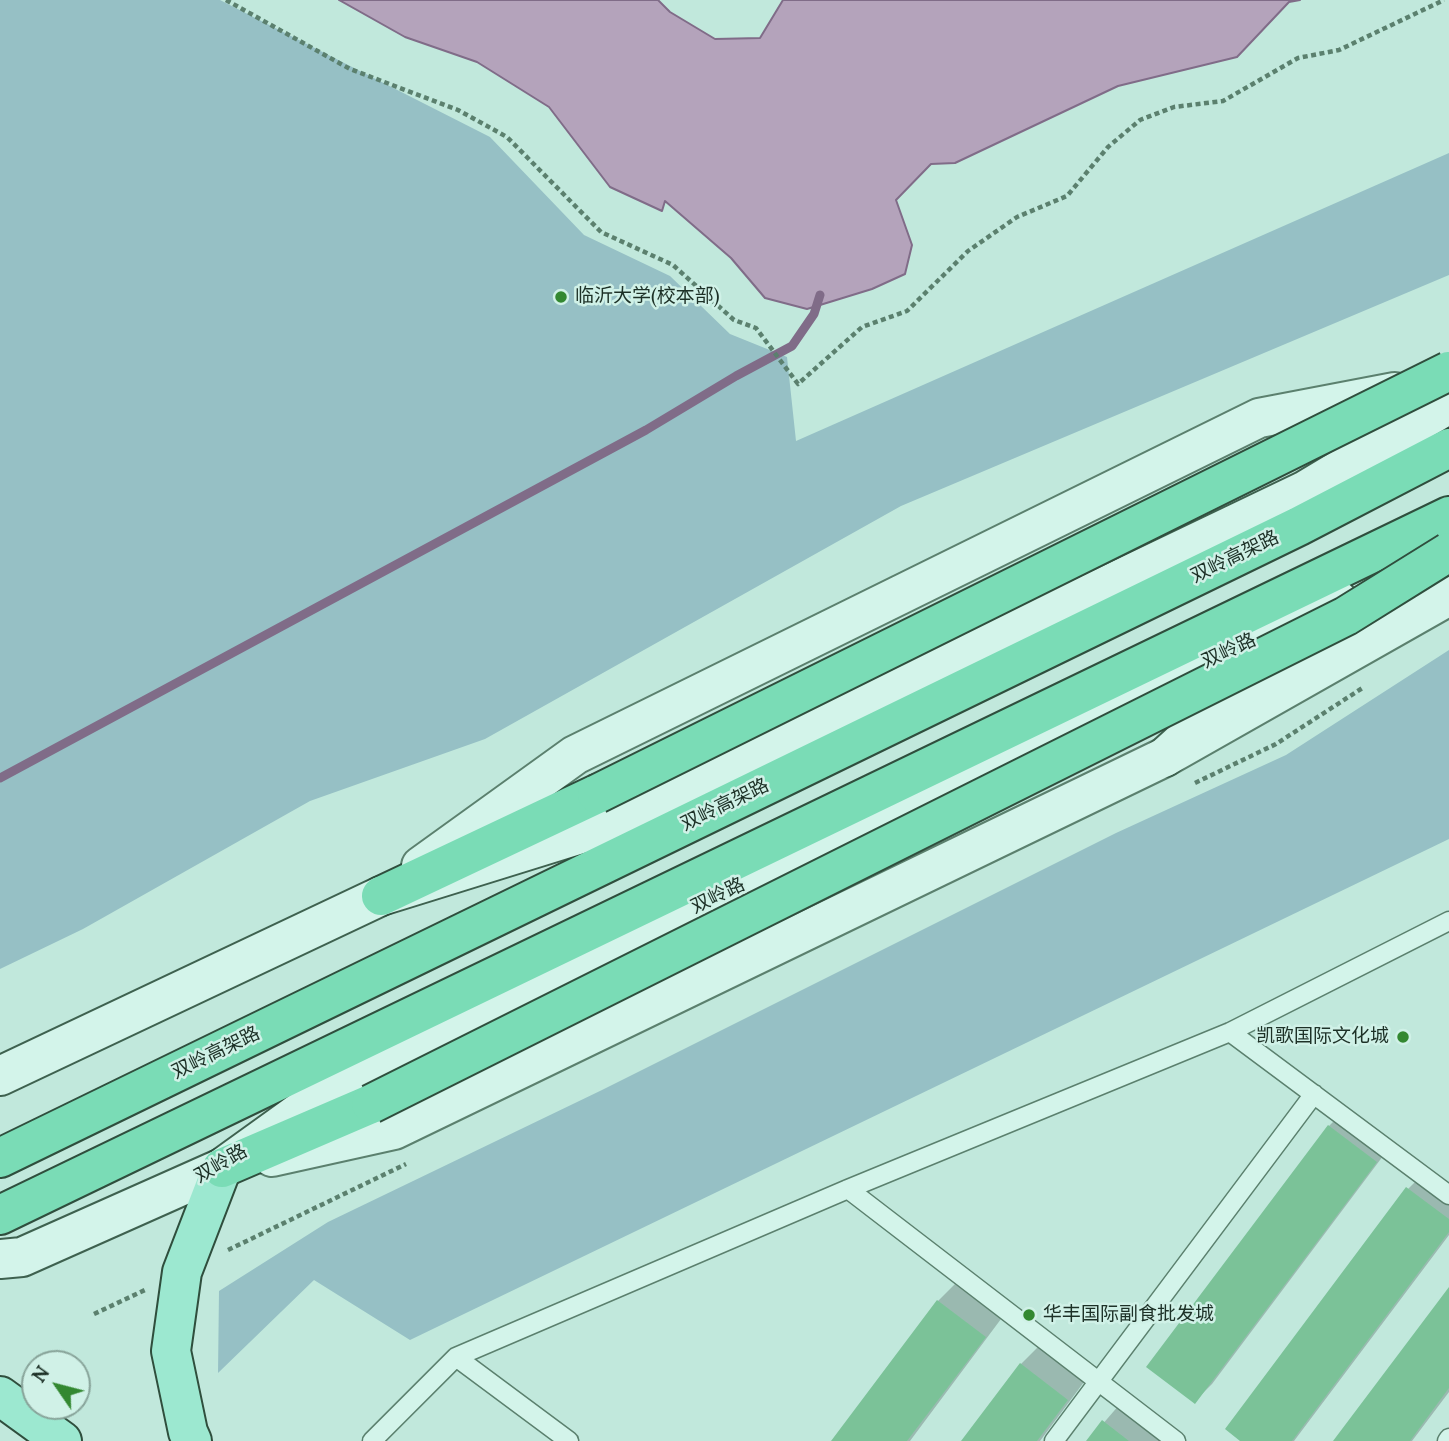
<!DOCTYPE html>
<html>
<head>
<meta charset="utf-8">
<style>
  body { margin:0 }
  #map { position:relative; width:1449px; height:1441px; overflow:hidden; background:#c1e8dc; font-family:Lora,serif }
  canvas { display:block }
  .north { position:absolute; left:21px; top:1350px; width:70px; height:70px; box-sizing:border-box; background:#d0f1e7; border:2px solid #88a49a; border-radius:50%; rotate:305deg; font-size:19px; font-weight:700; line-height:28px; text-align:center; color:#1d3127 }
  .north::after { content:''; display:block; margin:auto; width:24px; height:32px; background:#338831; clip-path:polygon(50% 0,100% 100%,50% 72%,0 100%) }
</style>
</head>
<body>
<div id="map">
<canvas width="1449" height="1441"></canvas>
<div class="north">N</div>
</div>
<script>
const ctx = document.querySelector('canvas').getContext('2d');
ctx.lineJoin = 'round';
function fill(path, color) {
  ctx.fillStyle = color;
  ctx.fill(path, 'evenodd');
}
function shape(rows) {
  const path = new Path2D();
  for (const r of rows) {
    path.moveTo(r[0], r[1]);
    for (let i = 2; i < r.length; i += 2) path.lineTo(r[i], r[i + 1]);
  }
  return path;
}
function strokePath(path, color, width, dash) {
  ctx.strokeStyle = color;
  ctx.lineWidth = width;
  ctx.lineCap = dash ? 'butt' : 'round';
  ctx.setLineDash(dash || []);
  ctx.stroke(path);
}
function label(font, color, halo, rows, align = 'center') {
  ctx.font = font + ' Lora,"Noto Sans SC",serif';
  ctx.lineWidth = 5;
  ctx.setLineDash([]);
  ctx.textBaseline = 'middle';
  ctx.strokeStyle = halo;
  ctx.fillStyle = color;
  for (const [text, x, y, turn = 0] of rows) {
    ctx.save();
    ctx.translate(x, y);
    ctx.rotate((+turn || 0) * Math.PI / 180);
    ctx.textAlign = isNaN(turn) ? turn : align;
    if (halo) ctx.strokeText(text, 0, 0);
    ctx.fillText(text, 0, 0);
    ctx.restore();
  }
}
fill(shape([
  [0,0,220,0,490,137,584,235,670,276,730,334,787,357,796,441,1449,153,1449,275,901,506,485,739,310,801,83,929,0,969],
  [1449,650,1449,839,410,1340,314,1280,218,1373,219,1291,328,1222,602,1090,1116,833,1286,755]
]), '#96c0c5');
const water = shape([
  [339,0,658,0,670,12,715,39,760,38,783,0,1300,0,1289,2,1237,57,1118,86,955,163,931,164,896,200,912,245,905,274,872,289,807,309,765,298,731,258,665,201,662,211,610,187,549,107,477,62,405,37,339,0]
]);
fill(water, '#b4a3bb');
strokePath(water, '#806c88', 2);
fill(shape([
  [1346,1109,1392,1144,1212,1384,1195,1401,1329,1126],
  [1425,1172,1449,1190,1449,1235,1294,1441,1243,1441,1408,1189],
  [955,1284,1001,1319,910,1441,833,1441,938,1301],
  [1449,1290,1449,1392,1412,1441,1335,1441],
  [1038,1347,1084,1382,1040,1441,963,1441,1021,1364],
  [1120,1404,1165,1441,1088,1441]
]), '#0003');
strokePath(shape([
  [0,778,646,430,736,376,792,346,814,314,820,295]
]), '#806c88', 9);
fill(shape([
  [1328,1125,1377,1162,1195,1404,1146,1367],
  [1406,1187,1449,1219,1449,1232,1292,1441,1240,1441,1225,1429],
  [1449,1287,1449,1388,1410,1441,1333,1441],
  [937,1300,986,1337,907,1441,831,1441],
  [1020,1363,1068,1400,1037,1441,961,1441],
  [1102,1420,1129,1441,1086,1441]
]), '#7bc298');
const service = shape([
  [1230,1032,1449,1195],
  [848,1189,1176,1441],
  [456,1357,569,1441],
  [372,1441,456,1357,848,1189,1230,1032,1449,921],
  [1054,1441,1314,1094],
  [1447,1441,1449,1438]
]);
const tertiary = shape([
  [421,866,575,755,1259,418,1395,392],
  [272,1157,394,1130,1165,757,1449,596]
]);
const secondary = shape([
  [1165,757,1275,657],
  [0,1076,381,896,600,828,1304,491,1449,404],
  [0,1259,22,1257,222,1168,358,1070,1126,699,1338,600]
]);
const primary = shape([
  [0,1396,62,1441],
  [192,1441,188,1432,171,1351,182,1272,222,1168]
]);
const trunk = shape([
  [381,896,597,794],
  [0,1158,1299,526,1449,448],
  [222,1168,371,1104],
  [0,1215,1449,516]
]);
strokePath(service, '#5b806e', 21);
strokePath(tertiary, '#5b806e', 42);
strokePath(secondary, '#3e614f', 42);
strokePath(primary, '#2f4e3d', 42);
strokePath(trunk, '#2f4e3d', 42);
strokePath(shape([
  [226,0,350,69,458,110,507,137,601,232,673,265,734,320,756,328,798,384,862,327,907,311,968,251,1017,217,1067,196,1108,147,1140,120,1174,107,1223,101,1298,58,1339,50,1444,0],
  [1195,783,1276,744,1364,687],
  [228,1250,406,1164],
  [94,1314,147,1289]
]), '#5b806e', 4.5, [5, 3.5]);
strokePath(service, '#d3f4ea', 18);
strokePath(tertiary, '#d3f4ea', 38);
strokePath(secondary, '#d3f4ea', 38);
strokePath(primary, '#9ce8d0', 38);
strokePath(trunk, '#7adcb6', 38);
const trunkBridge = shape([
  [597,794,1449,371],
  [371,1104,1346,616,1449,552]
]);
strokePath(trunkBridge, '#2f4e3d', 42, []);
strokePath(trunkBridge, '#7adcb6', 38);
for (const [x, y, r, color] of [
  [561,297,7,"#338831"],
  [1403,1037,7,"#338831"],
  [1029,1315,7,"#338831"]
]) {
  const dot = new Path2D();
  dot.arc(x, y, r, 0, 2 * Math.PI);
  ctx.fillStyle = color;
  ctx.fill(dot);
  strokePath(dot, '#d0f1e7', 2.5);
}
label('19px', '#1d3127', '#d0f1e7', [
  ["临沂大学(校本部)",575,297],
  ["凯歌国际文化城",1389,1037,"right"],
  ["华丰国际副食批发城",1043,1315]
], 'left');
label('19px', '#1d3127', '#d0f1e7', [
  ["双岭高架路",1235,557,-26],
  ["双岭路",1229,651,-25],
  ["双岭高架路",725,805,-26],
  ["双岭路",718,896,-26],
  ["双岭高架路",216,1053,-26],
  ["双岭路",221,1164,-30]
]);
</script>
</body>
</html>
